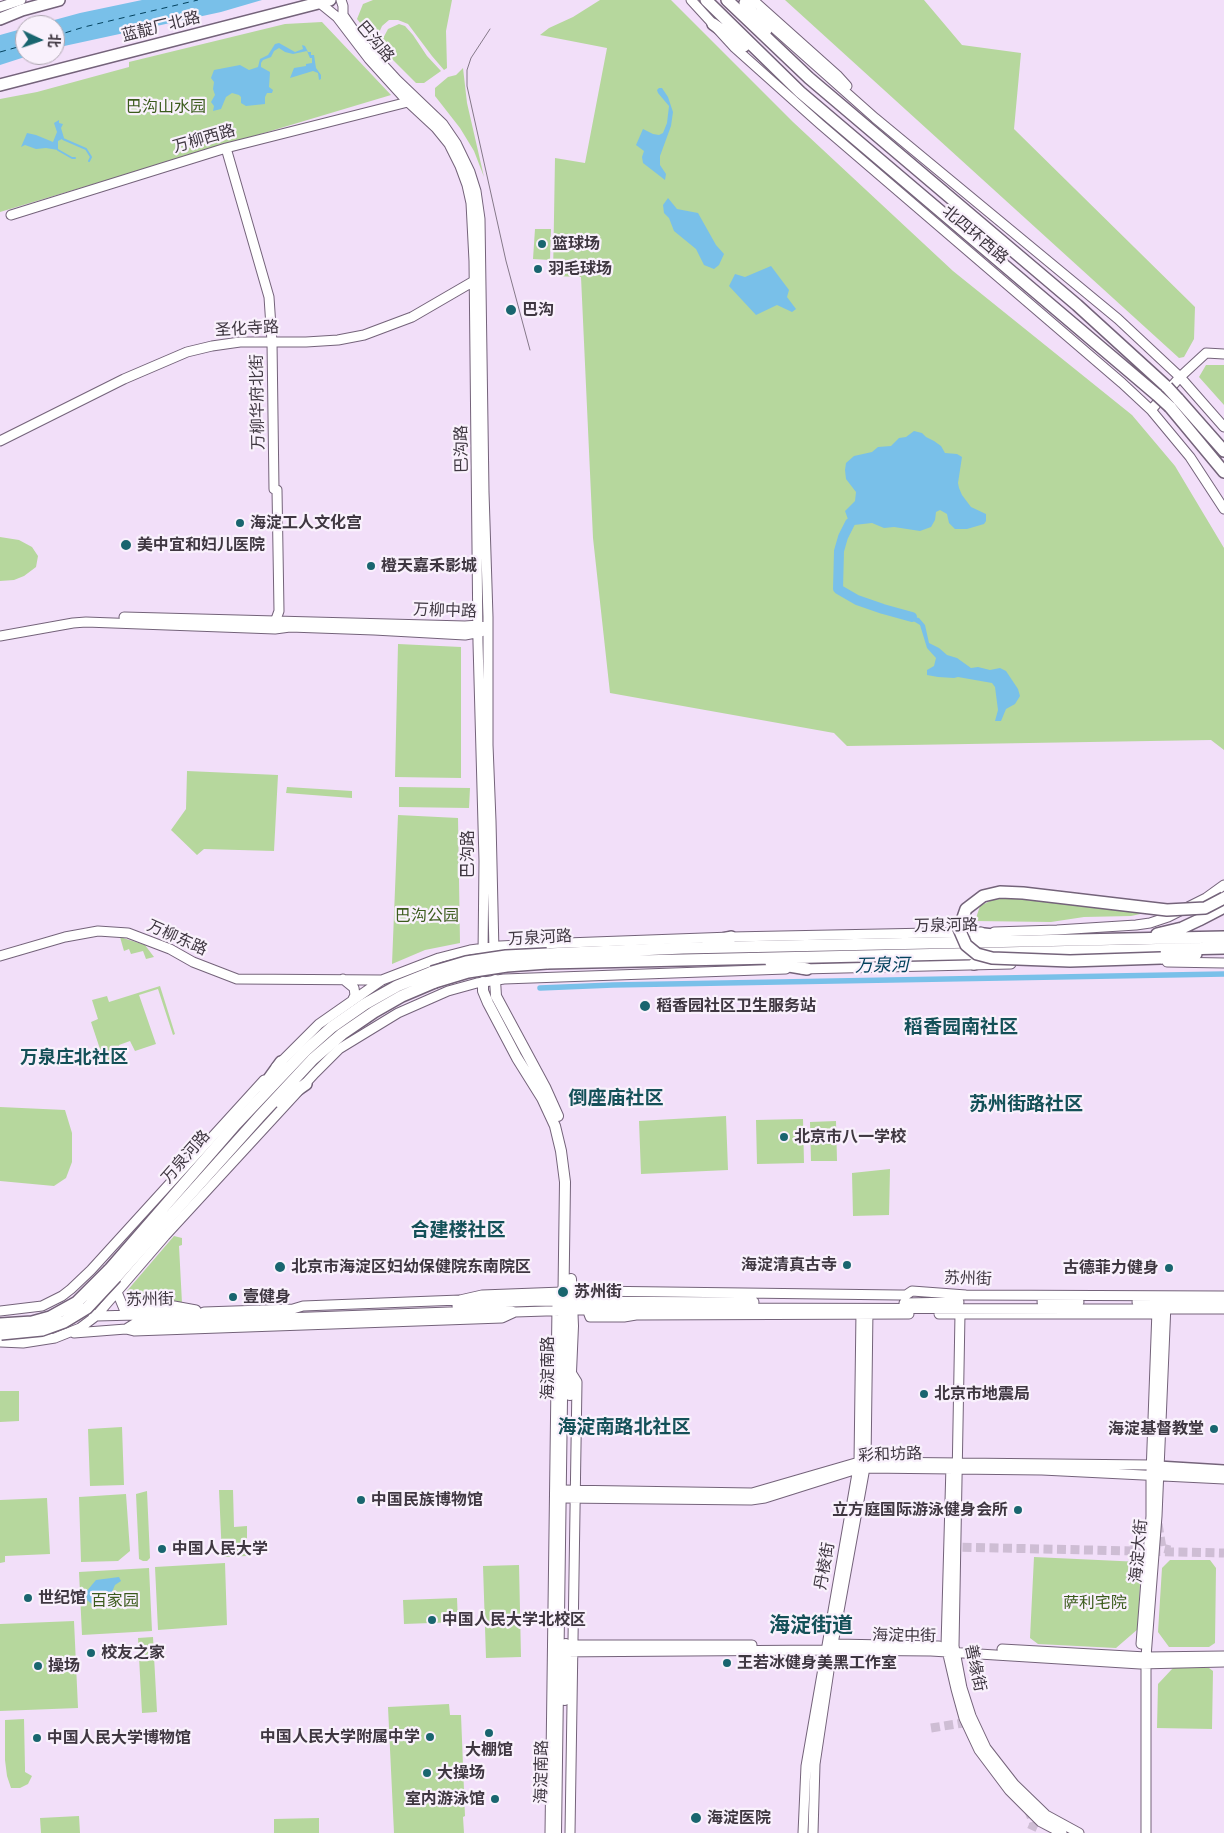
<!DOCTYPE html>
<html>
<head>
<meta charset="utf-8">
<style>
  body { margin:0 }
  #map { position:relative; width:1224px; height:1833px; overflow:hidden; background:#f2dff9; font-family:"Open Sans","Noto Sans SC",sans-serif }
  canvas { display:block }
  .north { position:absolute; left:15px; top:15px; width:50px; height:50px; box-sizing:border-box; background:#f9f1fc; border:1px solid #afa7b1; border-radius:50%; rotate:93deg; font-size:14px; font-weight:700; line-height:20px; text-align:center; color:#3f3741 }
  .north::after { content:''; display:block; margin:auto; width:18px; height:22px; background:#19656f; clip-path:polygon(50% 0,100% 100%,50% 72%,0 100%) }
</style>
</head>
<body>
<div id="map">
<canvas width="1224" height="1833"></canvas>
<div class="north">北</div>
</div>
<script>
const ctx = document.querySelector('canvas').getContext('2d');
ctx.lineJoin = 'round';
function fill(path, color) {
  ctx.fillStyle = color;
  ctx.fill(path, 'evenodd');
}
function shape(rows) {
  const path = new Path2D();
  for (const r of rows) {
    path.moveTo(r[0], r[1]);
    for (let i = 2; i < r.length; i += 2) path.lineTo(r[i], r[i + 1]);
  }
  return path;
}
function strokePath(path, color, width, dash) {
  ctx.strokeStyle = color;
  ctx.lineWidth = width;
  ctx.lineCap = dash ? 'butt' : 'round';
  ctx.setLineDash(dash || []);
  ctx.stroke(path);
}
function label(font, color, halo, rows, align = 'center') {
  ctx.font = font + ' "Open Sans","Noto Sans SC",sans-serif';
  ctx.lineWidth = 4.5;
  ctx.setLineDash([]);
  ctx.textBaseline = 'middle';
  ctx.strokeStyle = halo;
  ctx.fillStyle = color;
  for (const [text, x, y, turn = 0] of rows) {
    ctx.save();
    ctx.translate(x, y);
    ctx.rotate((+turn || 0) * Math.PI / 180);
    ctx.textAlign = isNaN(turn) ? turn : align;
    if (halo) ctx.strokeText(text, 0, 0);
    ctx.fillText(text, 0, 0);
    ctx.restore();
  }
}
fill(shape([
  [373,0,452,0,446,31,447,68,444,70,432,56,408,24,398,20,389,20,382,26,375,42,357,19,363,4],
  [600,0,671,0,793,122,953,271,1132,415,1175,466,1224,548,1224,750,1211,740,847,746,834,733,610,693,593,538,581,277,553,276,555,158,585,163,607,48,540,35,549,28,573,17],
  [785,0,924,0,962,45,1021,53,1014,129,1195,307,1194,339,1184,357,1179,358],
  [322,22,391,95,0,212,0,99,37,92,129,67,129,62,285,24],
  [399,24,405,26,413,35,427,56,441,71,424,83,416,83,379,46,388,29],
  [463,68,467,103,484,177,474,151,460,128,435,96,435,88,448,77,456,75],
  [535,229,551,229,550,260,533,259],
  [1206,365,1224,365,1224,405,1199,377],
  [0,537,19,540,32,547,38,556,36,567,24,576,14,580,0,581],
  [398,644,461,647,461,778,395,777],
  [187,771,278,775,274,851,204,849,197,855,171,830,186,809],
  [287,787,352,791,352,798,286,793],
  [399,787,470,788,469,808,399,807],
  [398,815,458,818,460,943,425,950,392,964],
  [1009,898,1145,913,1131,916,1084,917,1051,922,975,921,980,906,992,900],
  [120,937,145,945,154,957,146,959,143,951,131,954,129,949,124,951],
  [160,986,175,1034,173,1035,158,989,139,995,156,1044,135,1051,130,1041,119,1045,121,1056,104,1061,91,1022,98,1019,92,1000,107,996,109,1002],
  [0,1107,65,1110,72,1133,72,1162,66,1178,54,1186,0,1181],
  [726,1116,728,1170,641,1174,639,1121],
  [803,1119,804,1163,757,1164,756,1120],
  [836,1121,837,1161,811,1161,810,1122],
  [890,1169,889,1215,853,1216,852,1173],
  [174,1236,182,1238,182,1245,179,1246,182,1303,156,1304,130,1301,126,1292],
  [0,1391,19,1391,19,1421,0,1422],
  [122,1427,124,1485,90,1486,88,1429],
  [219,1490,233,1490,234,1527,247,1526,247,1556,222,1557],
  [147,1491,150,1558,147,1561,143,1561,139,1559,136,1494],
  [126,1494,130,1551,118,1561,81,1562,79,1497],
  [47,1498,50,1554,5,1556,5,1562,0,1563,0,1500],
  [1034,1557,1141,1562,1138,1629,1116,1648,1038,1644,1030,1638],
  [1170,1560,1210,1560,1216,1568,1215,1643,1209,1647,1169,1647,1158,1632,1162,1568],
  [225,1563,227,1625,158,1630,155,1567],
  [519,1565,521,1657,486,1658,483,1566],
  [149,1568,152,1631,82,1635,79,1572],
  [457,1598,458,1622,404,1624,403,1600],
  [74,1621,78,1708,0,1711,0,1624],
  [153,1637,157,1712,142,1713,138,1638],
  [1173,1668,1209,1668,1213,1671,1212,1729,1157,1728,1158,1684],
  [449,1704,450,1715,461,1715,465,1816,463,1817,464,1833,394,1833,388,1707],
  [24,1719,25,1768,25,1772,32,1776,28,1784,20,1788,11,1788,7,1776,5,1760,5,1720],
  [79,1816,80,1833,41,1833,40,1818],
  [319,1818,319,1833,274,1833,274,1819]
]), '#b6d79d');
fill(shape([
  [142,0,262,0,221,12,55,48,55,25,36,25,80,13],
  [25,28,25,55,31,55,0,65,0,35],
  [279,43,295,52,303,49,302,45,305,46,308,52,311,52,311,55,314,55,316,68,321,75,321,79,319,80,318,73,313,71,290,78,294,68,306,66,306,64,312,63,312,58,310,58,307,51,293,54,285,52,279,48,274,51,271,57,263,60,261,63,261,67,270,72,269,87,273,90,272,93,267,93,265,97,265,104,246,106,241,103,241,97,239,95,232,93,226,97,221,109,213,111,214,106,211,102,215,95,213,89,214,82,211,78,214,70,240,65,249,70,258,67,260,59,268,55,275,44],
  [659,88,662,88,668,97,673,112,671,126,660,156,660,165,666,174,665,180,643,163,642,157,644,151,636,145,643,129,653,134,659,135,663,133,667,123,669,106,658,93,657,90],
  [59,120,59,123,63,124,61,128,64,138,58,141,58,150,46,148,36,149,25,145,21,147,27,133,36,135,53,142,57,132,54,123],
  [668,198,677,209,698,213,716,245,724,254,719,265,714,269,704,265,696,249,674,231,669,218,664,213,663,205],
  [771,266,789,290,787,297,796,309,792,312,777,305,756,315,729,286,735,274,745,277],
  [914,431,922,433,926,437,934,441,941,446,945,453,957,454,962,457,958,483,959,488,962,495,971,507,986,514,986,521,984,524,967,529,955,529,949,523,947,514,940,510,936,512,935,520,931,527,920,531,894,527,884,528,872,523,854,525,849,522,845,511,855,501,856,492,846,479,845,470,846,463,854,456,872,452,878,447,891,446,899,438,906,437],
  [914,617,919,618,925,625,929,643,939,648,947,655,957,658,971,668,978,667,990,670,1000,668,1006,671,1018,689,1020,696,1015,704,1006,709,1001,721,995,721,998,710,995,687,992,683,958,677,954,678,938,677,927,675,927,670,934,666,936,658,927,648,920,625,910,619],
  [119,1577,121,1581,115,1585,112,1592,112,1600,104,1602,97,1600,93,1605,87,1600,86,1592,96,1580]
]), '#79c0e9');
strokePath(shape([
  [63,139,86,149,91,157,89,161],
  [58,150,72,158,75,158]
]), '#79c0e9', 2);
strokePath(shape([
  [540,988,613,985,1224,974]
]), '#79c0e9', 5.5);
strokePath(shape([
  [850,523,843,537,839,551,838,589,857,600,883,609,912,617]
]), '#79c0e9', 10);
strokePath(shape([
  [55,36,84,27,198,0],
  [0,52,25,45]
]), '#03415d', 1, [6, 5]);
strokePath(shape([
  [1158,1524,1162,1548,1170,1550],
  [1131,1548,1142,1545,1149,1523],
  [952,1550,952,1547,1224,1553],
  [931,1728,963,1723,972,1728],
  [1028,1809,1034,1824,1030,1833]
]), '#cebdd4', 9, [9, 4.5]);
const secondary = shape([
  [341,0,343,6,343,15,362,42,397,80,443,124,456,143,470,172,476,191,480,219,484,492,488,617,488,745,491,821,494,952],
  [691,0,735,48,820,124,1122,383,1151,410,1190,457,1224,509],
  [753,0,837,75,847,86],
  [321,4,337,17,369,59,408,102,436,128,449,144,460,166,467,185,471,203,474,261,478,643,484,861,483,954],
  [0,7,21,0],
  [758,14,875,118,1118,319,1180,377,1224,427],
  [226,148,269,297,272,342,274,489,277,490,279,611,275,622,275,629],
  [11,215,226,148,408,102],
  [1151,410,1180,377,1206,353,1224,354],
  [0,441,124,379,187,352,212,346,240,342,306,342,338,340,364,335,412,317,474,281],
  [124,617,465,626,478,625,483,627],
  [0,636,73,623,86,622,275,629,290,627,374,630,465,635,481,632],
  [994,932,1057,930,1136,925,1150,923,1168,917,1206,898,1224,885],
  [0,956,65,937,98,931,128,933,170,949,193,962,237,979,382,980],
  [1167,962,1224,963],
  [802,969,1011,964],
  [343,979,354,988,355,995,352,1001],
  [276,1067,319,1024,382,980,439,958,470,950,500,946,539,944,731,937,981,932],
  [114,1289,117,1292,124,1309,174,1306,196,1310],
  [1042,1302,1079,1302],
  [1137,1302,1224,1302],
  [904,1303,959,1302],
  [457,1306,482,1303,542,1301,754,1302],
  [587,1309,590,1317,624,1317,636,1315,909,1314],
  [0,1311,42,1306,62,1296,71,1289,91,1270,264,1080],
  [93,1314,96,1316,176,1314,198,1315,204,1312,293,1309,303,1306,460,1300,482,1295,589,1291,899,1295,906,1295,912,1291,966,1295,1224,1296],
  [939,1314,1156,1314],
  [960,1314,954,1646,962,1688,971,1716,986,1748,1014,1784,1046,1815,1079,1833],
  [126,1329,134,1331,502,1318,515,1312],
  [74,1333,126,1329,134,1324,173,1322,505,1310,515,1312,639,1308,1224,1309],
  [0,1342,23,1343,55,1338,80,1328,96,1316,165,1236,315,1073,339,1049,398,1013,448,991,477,983,504,979,786,969],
  [951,1465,946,1646,956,1689,964,1718,979,1750,1009,1790,1041,1822,1062,1833],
  [562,1490,752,1493,859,1462,866,1462,1151,1465,1156,1463],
  [562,1498,751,1500,765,1498,857,1469,866,1468,1042,1470,1224,1479],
  [835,1644,939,1646],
  [1141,1644,1151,1516,1151,1474,1157,1310],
  [553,1645,752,1645],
  [1002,1649,1146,1657,1224,1656],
  [553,1652,825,1650,931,1651,1140,1664,1224,1662],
  [550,1833,557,1306],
  [570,1833,577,1382,572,1374],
  [803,1833,806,1766,859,1462,861,1311],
  [813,1833,815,1764,833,1644,866,1462,868,1310],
  [1146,1833,1146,1657,1157,1516,1166,1304]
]);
const primary = shape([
  [495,980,496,996,545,1087,558,1116],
  [483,982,483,991,488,1003,517,1058,542,1098,555,1126,561,1151,565,1182,556,1833],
  [570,1395,573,1326,571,1279],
  [565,1700,566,1644]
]);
const highway = shape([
  [706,0,800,92,1157,395],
  [727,0,809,78,1077,305,1167,387],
  [745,3,766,30],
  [0,19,22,10,59,0],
  [713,24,744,46],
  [0,85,330,0],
  [1178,399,1224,451],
  [1170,407,1224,472],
  [975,933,1002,936],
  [1157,934,1182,928,1199,920,1224,907],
  [708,942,731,937],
  [547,954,683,948,1224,937],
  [1161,958,1196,954],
  [547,963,1224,948],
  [771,963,807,969],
  [974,964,999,958],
  [263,1087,281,1062],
  [280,1102,306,1084],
  [109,1270,236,1124,305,1051,332,1027,365,1004,397,986,432,972],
  [116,1277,260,1116,313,1059,342,1034,374,1012,402,996,435,982],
  [1151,1465,1158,1467,1224,1471]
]);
strokePath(secondary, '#74637a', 11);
strokePath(primary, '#74637a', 12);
strokePath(highway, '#74637a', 14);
strokePath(secondary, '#fff', 9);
strokePath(primary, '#fff', 10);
strokePath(highway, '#fff', 11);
strokePath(shape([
  [490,29,471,58,467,70,467,86,506,261,530,350]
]), '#847888', 1);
const highwayBridge = shape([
  [1167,387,1178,399],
  [1157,395,1170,407],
  [1161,958,1070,961,992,958,977,954,966,945,959,929,966,909,983,896,1000,892,1023,893,1167,910,1205,908,1224,898],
  [432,972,466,962,506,956,547,954],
  [435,982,468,972,507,966,547,963],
  [0,1324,32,1322,50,1317,77,1302,109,1270],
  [1,1334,42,1330,64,1322,87,1308,116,1277]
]);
strokePath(highwayBridge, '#74637a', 14, []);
strokePath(highwayBridge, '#fff', 11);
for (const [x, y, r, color] of [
  [542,244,5,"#19656f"],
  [538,269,5,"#19656f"],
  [511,310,6,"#19656f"],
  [240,523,5,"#19656f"],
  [126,545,6,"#19656f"],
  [371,566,5,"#19656f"],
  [645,1006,6,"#19656f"],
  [784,1137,5,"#19656f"],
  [847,1265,5,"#19656f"],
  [280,1267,6,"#19656f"],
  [1169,1268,5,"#19656f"],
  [563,1292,6,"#19656f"],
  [233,1297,5,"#19656f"],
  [924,1394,5,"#19656f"],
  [1214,1429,5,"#19656f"],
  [361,1500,5,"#19656f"],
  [1018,1510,5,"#19656f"],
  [162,1549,5,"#19656f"],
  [28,1598,5,"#19656f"],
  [432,1620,5,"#19656f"],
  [91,1653,5,"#19656f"],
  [727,1663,5,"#19656f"],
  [38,1666,5,"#19656f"],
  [489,1733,5,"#19656f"],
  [430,1737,5,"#19656f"],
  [37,1738,5,"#19656f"],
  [427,1773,5,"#19656f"],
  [495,1799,5,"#19656f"],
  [696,1818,6,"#19656f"]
]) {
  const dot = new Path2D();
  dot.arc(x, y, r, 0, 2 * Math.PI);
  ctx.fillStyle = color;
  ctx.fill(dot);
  strokePath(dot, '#f9f1fc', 2);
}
label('16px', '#3f3741', '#f9f1fc', [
  ["蓝靛厂北路",161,27,-14],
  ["巴沟路",375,42,50],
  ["万柳西路",204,139,-16],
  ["北四环西路",975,235,40],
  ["圣化寺路",247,329,-3],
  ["万柳华府北街",258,402,-91],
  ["巴沟路",462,449,-91],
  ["万柳中路",445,611,2],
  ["巴沟路",468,854,-90],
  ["万泉河路",946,926,-1],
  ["万柳东路",177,938,24],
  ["万泉河路",540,938,-3],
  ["万泉河路",186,1157,-49],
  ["苏州街",968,1279,2],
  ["苏州街",150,1300,-1],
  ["海淀南路",548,1368,-90],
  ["彩和坊路",890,1455,-2],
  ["海淀大街",1139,1551,-85],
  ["丹棱街",825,1566,-80],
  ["海淀中街",904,1636,1],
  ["善缘街",975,1668,78],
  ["海淀南路",542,1772,-89]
]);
label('16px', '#3b5b1c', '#f9f1fc', [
  ["巴沟山水园",166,107],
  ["巴沟公园",427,916],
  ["百家园",115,1601],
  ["萨利宅院",1095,1603]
]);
label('bold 16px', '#3f3741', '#f9f1fc', [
  ["篮球场",552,244],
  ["羽毛球场",548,269],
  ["巴沟",522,310],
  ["海淀工人文化宫",250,523],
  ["美中宜和妇儿医院",137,545],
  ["橙天嘉禾影城",381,566],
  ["稻香园社区卫生服务站",656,1006],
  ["北京市八一学校",794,1137],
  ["海淀清真古寺",837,1265,"right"],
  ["北京市海淀区妇幼保健院东南院区",291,1267],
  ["古德菲力健身",1159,1268,"right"],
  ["苏州街",574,1292],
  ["壹健身",243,1297],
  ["北京市地震局",934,1394],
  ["海淀基督教堂",1204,1429,"right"],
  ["中国民族博物馆",371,1500],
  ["立方庭国际游泳健身会所",1008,1510,"right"],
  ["中国人民大学",172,1549],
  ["世纪馆",38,1598],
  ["中国人民大学北校区",442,1620],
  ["校友之家",101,1653],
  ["王若冰健身美黑工作室",737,1663],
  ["操场",48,1666],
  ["中国人民大学附属中学",420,1737,"right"],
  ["中国人民大学博物馆",47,1738],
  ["大棚馆",489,1750,"center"],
  ["大操场",437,1773],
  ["室内游泳馆",485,1799,"right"],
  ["海淀医院",707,1818]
], 'left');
label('italic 18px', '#03415d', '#f9f1fc', [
  ["万泉河",882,966,-1]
]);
label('bold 18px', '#145058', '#f9f1fc', [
  ["万泉庄北社区",74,1058]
]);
label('bold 19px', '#145058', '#f9f1fc', [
  ["稻香园南社区",961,1028],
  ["倒座庙社区",616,1099],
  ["苏州街路社区",1026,1105],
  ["合建楼社区",458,1231],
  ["海淀南路北社区",624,1428]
]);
label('bold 21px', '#145058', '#f9f1fc', [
  ["海淀街道",811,1626]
]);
</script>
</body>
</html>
